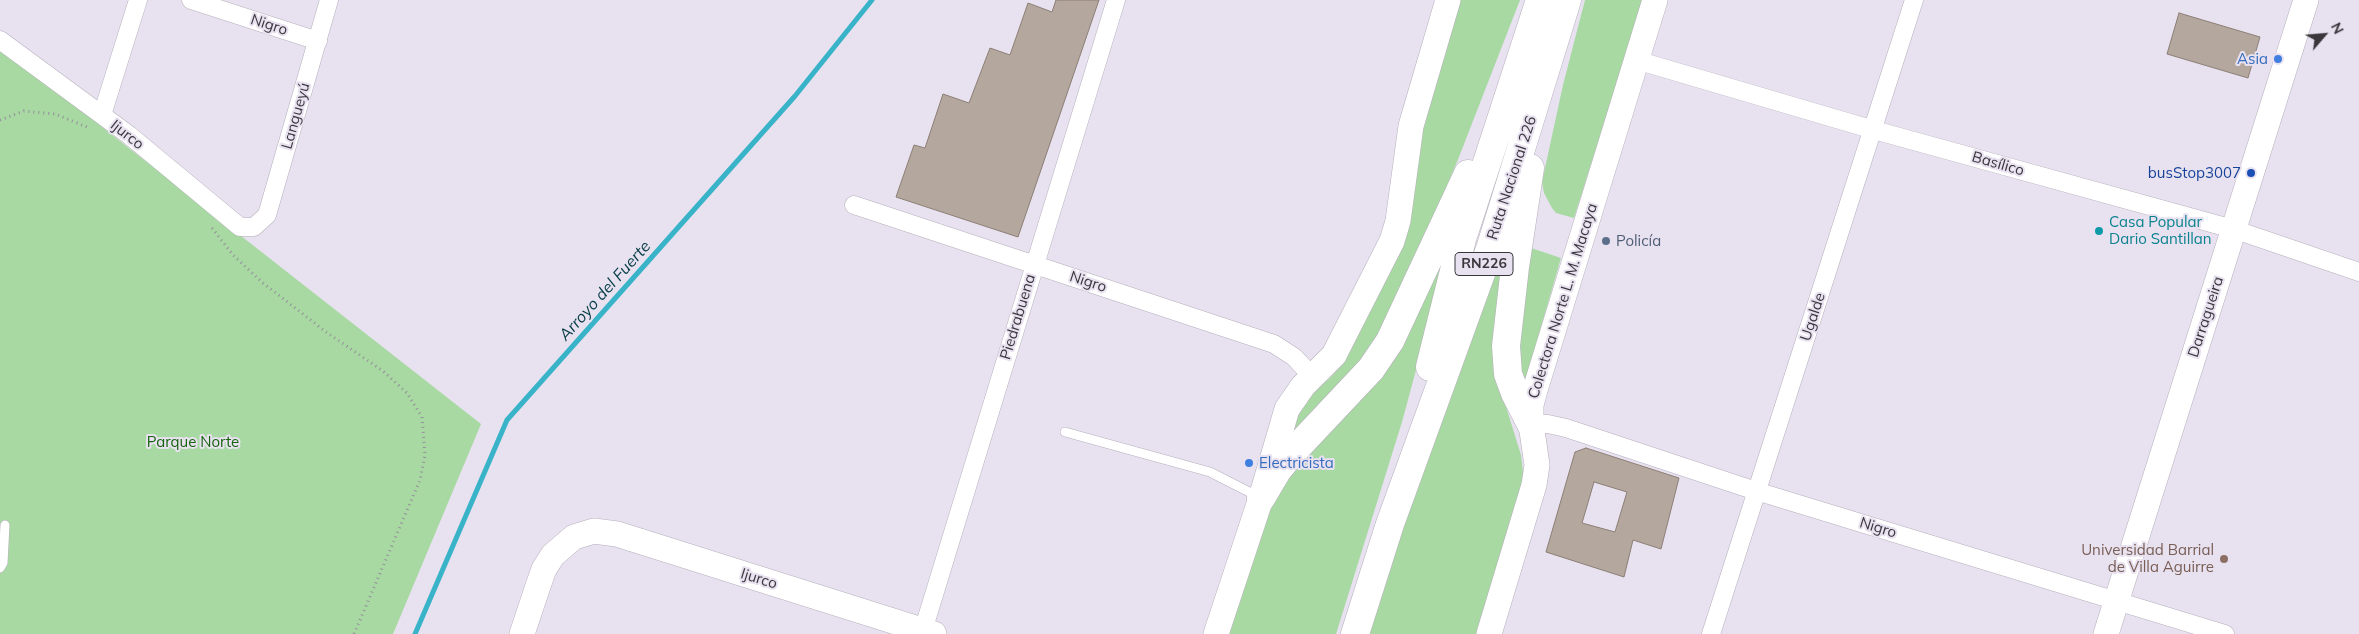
<!DOCTYPE html>
<html>
<head>
<meta charset="utf-8">
<style>
  body { margin:0 }
  #map { position:relative; width:2359px; height:634px; overflow:hidden; background:#e8e1f0; font-family:Mulish,sans-serif }
  canvas { display:block }
  .north { position:absolute; left:2299px; top:10px; width:50px; height:50px; -webkit-text-stroke:4px #e8e1f0; paint-order:stroke; rotate:63deg; font-size:14px; font-weight:700; line-height:20px; text-align:center; color:#39373c }
  .north::after { content:''; display:block; margin:auto; width:18px; height:22px; background:#39373c; clip-path:polygon(50% 0,100% 100%,50% 72%,0 100%) }
</style>
</head>
<body>
<div id="map">
<canvas width="2359" height="634"></canvas>
<div class="north">N</div>
</div>
<script>
const ctx = document.querySelector('canvas').getContext('2d');
ctx.lineJoin = 'round';
function fill(path, color) {
  ctx.fillStyle = color;
  ctx.fill(path, 'evenodd');
}
function shape(rows) {
  const path = new Path2D();
  for (const r of rows) {
    path.moveTo(r[0], r[1]);
    for (let i = 2; i < r.length; i += 2) path.lineTo(r[i], r[i + 1]);
  }
  return path;
}
function strokePath(path, color, width, dash) {
  ctx.strokeStyle = color;
  ctx.lineWidth = width;
  ctx.lineCap = dash ? 'butt' : 'round';
  ctx.setLineDash(dash || []);
  ctx.stroke(path);
}
function label(font, color, halo, rows, align = 'center') {
  ctx.font = font + ' Mulish,sans-serif';
  ctx.lineWidth = 4;
  ctx.setLineDash([]);
  ctx.textBaseline = 'middle';
  ctx.strokeStyle = halo;
  ctx.fillStyle = color;
  for (const [text, x, y, turn = 0] of rows) {
    ctx.save();
    ctx.translate(x, y);
    ctx.rotate((+turn || 0) * Math.PI / 180);
    ctx.textAlign = isNaN(turn) ? turn : align;
    if (halo) ctx.strokeText(text, 0, 0);
    ctx.fillText(text, 0, 0);
    ctx.restore();
  }
}
fill(shape([
  [1459,0,1520,0,1459,157,1394,311,1366,358,1286,439,1290,426,1313,389,1328,380,1345,362,1392,259,1417,141],
  [1585,0,1643,0,1574,218,1556,213,1552,208,1544,193,1542,182,1563,85],
  [0,47,481,424,393,634,0,634],
  [1514,207,1499,384,1521,455,1524,480,1476,634,1369,634,1419,478],
  [1447,242,1419,359,1402,422,1336,634,1224,634,1270,505],
  [1528,247,1561,258,1526,379,1519,379,1513,361]
]), '#a8d9a2');
strokePath(shape([
  [415,634,507,420,795,96,872,0]
]), '#39b3c8', 5);
const building = shape([
  [1056,0,1099,0,1018,237,896,197,914,145,925,148,943,94,969,103,990,48,1010,55,1028,3,1052,12,1056,0],
  [2179,13,2260,37,2248,78,2167,54,2179,13],
  [1586,448,1679,478,1661,549,1633,540,1624,577,1546,552,1575,452,1586,448],
  [1594,482,1627,492,1615,532,1582,523,1594,482]
]);
fill(building, '#b4a79d');
strokePath(building, '#8b7f75', 1);
const lane = shape([
  [1065,432,1210,472,1259,497],
  [0,568,3,563,5,525]
]);
const street = shape([
  [191,0,318,41],
  [0,40,129,135,240,227,254,227,267,215,329,0],
  [1636,60,1874,130,2233,229,2359,272],
  [102,115,138,0],
  [854,205,1274,344,1294,357,1312,376],
  [1531,424,1548,424,1566,428,1756,491,2225,634],
  [922,634,1116,0],
  [1711,634,1914,0]
]);
const secondary = shape([
  [522,634,538,586,544,569,553,555,574,537,594,531,617,534,934,634],
  [1216,634,1261,498,1287,409,1303,386,1334,355,1392,241,1398,221,1411,126,1448,0],
  [1489,634,1534,485,1537,465,1531,424,1531,405,1535,390,1655,0],
  [2106,634,2306,0]
]);
const highway = shape([
  [1530,168,1515,267,1506,346,1508,374,1515,393,1531,424],
  [1430,367,1462,239,1540,0],
  [1261,498,1277,471,1290,455,1371,369,1390,341,1468,174],
  [1355,634,1390,524,1491,246,1567,0]
]);
strokePath(lane, '#b6afbc', 10);
strokePath(street, '#b6afbc', 19);
strokePath(secondary, '#b6afbc', 26);
strokePath(highway, '#b6afbc', 29);
strokePath(shape([
  [0,120,24,111,55,114,87,127],
  [212,228,233,255,263,283,326,332,383,371,407,393,422,417,425,455,420,480,354,634]
]), '#94909a', 3, [1, 4]);
strokePath(lane, '#fff', 9);
strokePath(street, '#fff', 18);
strokePath(secondary, '#fff', 25);
strokePath(highway, '#fff', 28);
for (const [x, y, r, color] of [
  [2278,59,5,"#3f7fe0"],
  [2251,173,5,"#1a4fb4"],
  [2099,231,5,"#0f9aa8"],
  [1606,241,5,"#5c6f8a"],
  [1249,463,5,"#3f7fe0"],
  [2224,559,5,"#8d6e63"]
]) {
  const dot = new Path2D();
  dot.arc(x, y, r, 0, 2 * Math.PI);
  ctx.fillStyle = color;
  ctx.fill(dot);
  strokePath(dot, '#e8e1f0', 2);
}
for (const [x, y, w] of [
  [1484,264,58]
]) {
  const box = new Path2D();
  box.roundRect(x - w / 2, y - 11.5, w, 23, 4);
  ctx.fillStyle = '#e8e1f0';
  ctx.fill(box);
  strokePath(box, '#39373c', 1);
}
label('bold 14px', '#39373c', null, [
  ["RN226",1484,264]
]);
label('15px', '#39373c', '#e8e1f0', [
  ["Nigro",269,25,18],
  ["Langueyú",296,116,-74],
  ["Ijurco",127,135,38],
  ["Basílico",1998,164,16],
  ["Ruta Nacional 226",1512,178,-72],
  ["Nigro",1088,282,18],
  ["Colectora Norte L. M. Macaya",1563,301,-73],
  ["Piedrabuena",1018,317,-73],
  ["Ugalde",1813,317,-72],
  ["Darragueira",2206,317,-72],
  ["Nigro",1878,528,17],
  ["Ijurco",759,579,17]
]);
label('15px', '#366cbe', '#e8e1f0', [
  ["Asia",2268,59],
  ["Electricista",1259,463,"left"]
], 'right');
label('15px', '#164399', '#e8e1f0', [
  ["busStop3007",2241,173]
], 'right');
label('15px', '#0d838f', '#e8e1f0', [
  ["Casa Popular",2109,222],
  ["Dario Santillan",2109,239]
], 'left');
label('15px', '#4e5e75', '#e8e1f0', [
  ["Policía",1616,241]
], 'left');
label('15px', '#16640e', '#e8e1f0', [
  ["Parque Norte",193,442]
]);
label('15px', '#785e54', '#e8e1f0', [
  ["Universidad Barrial",2214,550],
  ["de Villa Aguirre",2214,567]
], 'right');
label('italic 16px', '#033c45', '#e8e1f0', [
  ["Arroyo del Fuerte",605,291,-48]
]);
</script>
</body>
</html>
